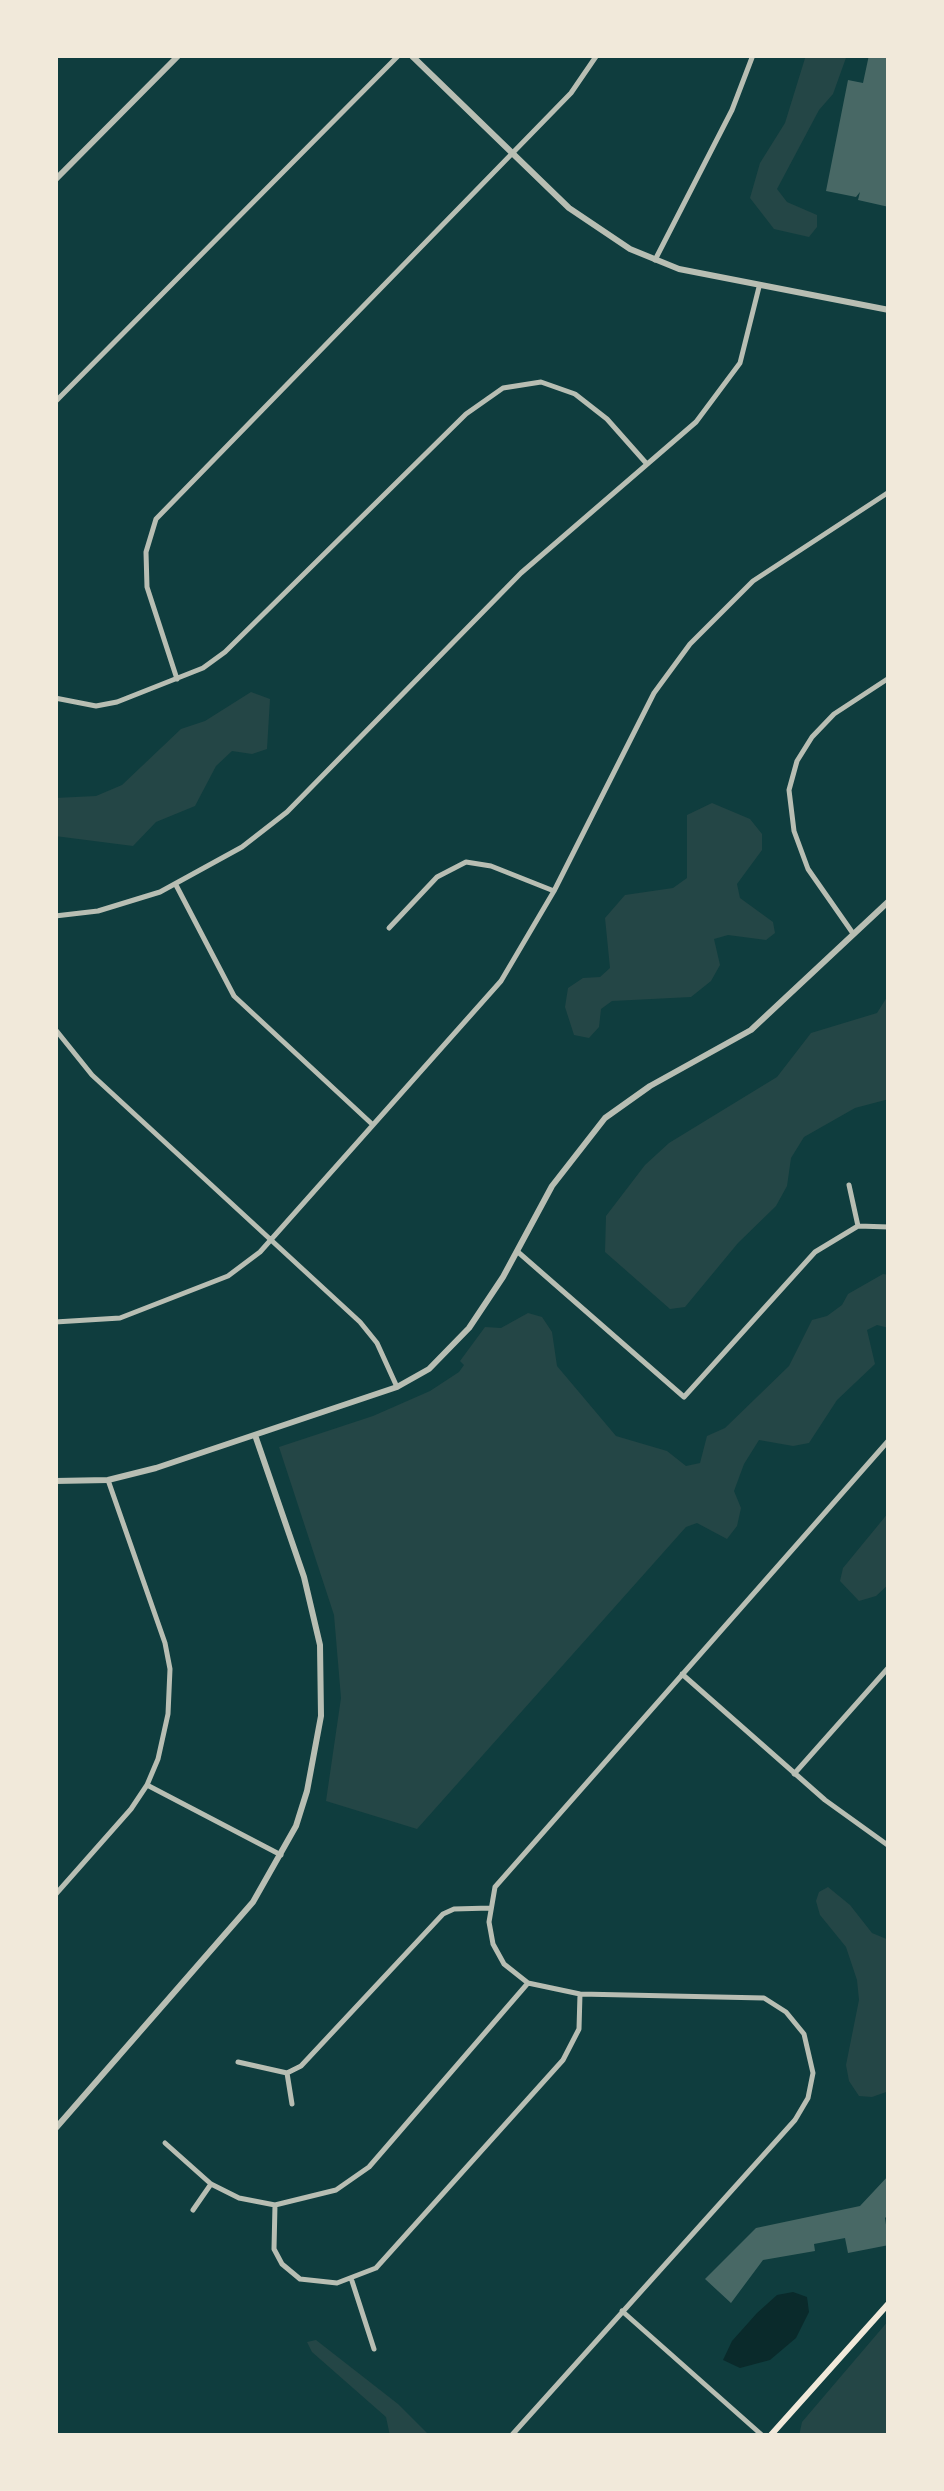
<!DOCTYPE html>
<html>
<head>
<meta charset="utf-8">
<style>
  body { margin:0 }
  #map { position:relative; width:944px; height:2491px; overflow:hidden; background:#0f3d3e; font-family:Lato,sans-serif }
  canvas { display:block }
  .frame { position:absolute; inset:0; border:58px solid #f1e9da; pointer-events:none }
</style>
</head>
<body>
<div id="map">
<canvas width="944" height="2491"></canvas>
<div class="frame"></div>
</div>
<script>
const ctx = document.querySelector('canvas').getContext('2d');
ctx.lineJoin = 'round';
function fill(path, color) {
  ctx.fillStyle = color;
  ctx.fill(path, 'evenodd');
}
function shape(rows) {
  const path = new Path2D();
  for (const r of rows) {
    path.moveTo(r[0], r[1]);
    for (let i = 2; i < r.length; i += 2) path.lineTo(r[i], r[i + 1]);
  }
  return path;
}
function strokePath(path, color, width, dash) {
  ctx.strokeStyle = color;
  ctx.lineWidth = width;
  ctx.lineCap = dash ? 'butt' : 'round';
  ctx.setLineDash(dash || []);
  ctx.stroke(path);
}
fill(shape([
  [806,55,847,55,833,94,819,110,777,189,787,202,817,215,817,227,809,237,774,229,750,198,760,163,785,123],
  [251,692,270,699,267,749,252,754,232,751,216,766,195,806,156,822,133,846,55,836,55,798,96,796,122,785,181,729,205,721],
  [712,803,750,819,762,834,762,850,737,884,740,898,773,922,775,933,766,940,728,935,714,939,720,965,711,981,691,997,612,1001,601,1009,599,1027,589,1038,574,1035,565,1007,568,988,583,978,600,977,610,968,605,918,625,895,673,888,687,878,687,815],
  [889,994,889,1099,855,1108,804,1137,791,1158,787,1186,776,1206,738,1243,685,1307,670,1309,605,1252,606,1216,645,1165,669,1143,777,1077,811,1033,877,1013],
  [883,1274,889,1275,889,1328,877,1325,867,1330,875,1364,837,1400,809,1443,793,1446,759,1440,744,1464,734,1491,741,1508,737,1526,727,1539,697,1523,686,1527,417,1829,326,1801,341,1698,334,1615,279,1447,373,1416,430,1391,459,1372,464,1365,460,1361,485,1327,501,1328,528,1313,542,1317,552,1332,557,1366,616,1436,667,1451,686,1466,700,1463,707,1436,725,1428,789,1366,812,1320,827,1316,842,1305,848,1294],
  [889,1512,889,1584,876,1596,859,1601,840,1581,843,1568],
  [828,1887,850,1905,872,1933,889,1940,889,2091,872,2097,859,2096,849,2081,846,2065,859,2000,857,1980,846,1947,820,1915,816,1901,819,1892],
  [889,2320,889,2436,799,2436,802,2422],
  [316,2340,398,2404,430,2436,390,2436,386,2417,312,2352,307,2342]
]), '#244646');
fill(shape([
  [793,2292,807,2297,809,2312,796,2338,770,2360,740,2368,723,2360,732,2341,757,2313,777,2295]
]), '#0a2a2b');
fill(shape([
  [869,55,889,55,889,207,858,200,860,192,856,197,826,191,848,80,863,83],
  [889,2175,889,2214,885,2218,889,2245,848,2253,845,2238,814,2244,815,2251,763,2260,731,2303,705,2279,756,2228,860,2206]
]), '#486865');
strokePath(shape([
  [655,260,732,110,753,55],
  [55,402,399,55],
  [177,679,147,587,146,552,156,519,571,93,597,55],
  [55,698,96,706,117,702,203,668,225,652,466,414,503,388,541,382,575,394,607,419,646,463],
  [176,885,234,996,373,1125],
  [55,916,98,911,160,892,242,847,287,812,521,573,696,422,740,363,759,287],
  [389,928,437,877,466,862,491,866,554,891],
  [852,932,808,869,794,831,789,790,797,761,812,737,834,714,889,678],
  [55,1029,92,1075,360,1322,377,1343,397,1387],
  [849,1185,858,1226],
  [518,1252,684,1397,815,1252,858,1226,889,1227],
  [55,1322,120,1318,228,1276,260,1252,501,981,554,891,654,693,690,644,753,581,889,492],
  [682,1674,825,1800,889,1846],
  [794,1774,889,1667],
  [147,1785,281,1855],
  [55,1895,131,1809,147,1785,158,1759,168,1714,170,1669,165,1643,108,1480],
  [238,2062,287,2073,301,2066,443,1914,454,1909,490,1908],
  [287,2073,292,2104],
  [165,2143,211,2184,239,2198,275,2205,336,2190,369,2167,528,1983],
  [275,2205,274,2249,282,2264,300,2279,337,2283,376,2268,563,2060,579,2029,580,1994],
  [193,2210,211,2184],
  [352,2281,374,2349],
  [622,2311,763,2436],
  [511,2436,795,2120,808,2098,813,2073,804,2034,786,2012,764,1998,580,1994,528,1983,504,1964,493,1944,489,1922,495,1887,889,1440]
]), '#b8beb3', 5);
strokePath(shape([
  [411,55,569,208,630,249,679,269,889,310],
  [55,180,179,55],
  [55,1481,108,1480,156,1468,397,1387,429,1369,469,1328,503,1277,552,1186,605,1118,650,1086,751,1030,889,901],
  [55,2129,253,1902,296,1826,307,1791,321,1716,320,1645,304,1577,255,1435]
]), '#b8beb3', 6);
strokePath(shape([
  [770,2436,889,2303]
]), '#f1e9da', 6);
</script>
</body>
</html>
